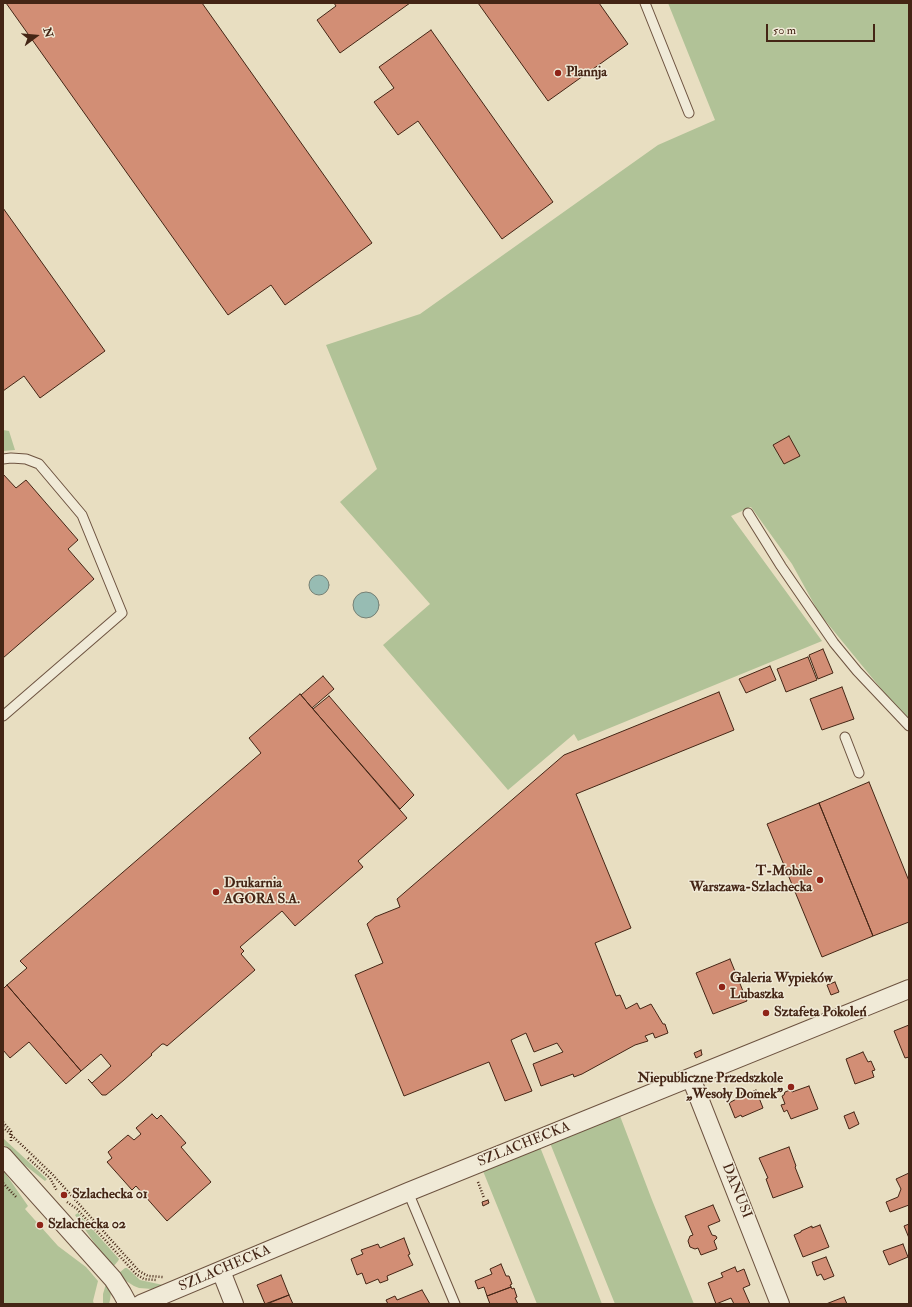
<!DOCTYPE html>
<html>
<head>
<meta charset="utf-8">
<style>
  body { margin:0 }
  #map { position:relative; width:912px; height:1307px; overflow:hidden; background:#e8dec1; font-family:"IM FELL Double Pica",serif }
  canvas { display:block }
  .frame { position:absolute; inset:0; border:4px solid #442515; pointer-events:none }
  .north { position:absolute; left:16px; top:16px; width:40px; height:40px; -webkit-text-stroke:3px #f0ead7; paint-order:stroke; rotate:74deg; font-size:11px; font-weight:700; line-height:16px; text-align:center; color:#442515 }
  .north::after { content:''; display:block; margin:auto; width:14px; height:18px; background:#442515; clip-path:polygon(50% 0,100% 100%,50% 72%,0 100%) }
  .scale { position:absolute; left:766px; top:24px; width:109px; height:18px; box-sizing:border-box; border:2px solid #442515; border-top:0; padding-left:5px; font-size:12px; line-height:14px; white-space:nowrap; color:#442515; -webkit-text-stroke:3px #f0ead7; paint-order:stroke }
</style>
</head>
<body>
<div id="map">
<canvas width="912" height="1307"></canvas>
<div class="frame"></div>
<div class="north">N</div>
<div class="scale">50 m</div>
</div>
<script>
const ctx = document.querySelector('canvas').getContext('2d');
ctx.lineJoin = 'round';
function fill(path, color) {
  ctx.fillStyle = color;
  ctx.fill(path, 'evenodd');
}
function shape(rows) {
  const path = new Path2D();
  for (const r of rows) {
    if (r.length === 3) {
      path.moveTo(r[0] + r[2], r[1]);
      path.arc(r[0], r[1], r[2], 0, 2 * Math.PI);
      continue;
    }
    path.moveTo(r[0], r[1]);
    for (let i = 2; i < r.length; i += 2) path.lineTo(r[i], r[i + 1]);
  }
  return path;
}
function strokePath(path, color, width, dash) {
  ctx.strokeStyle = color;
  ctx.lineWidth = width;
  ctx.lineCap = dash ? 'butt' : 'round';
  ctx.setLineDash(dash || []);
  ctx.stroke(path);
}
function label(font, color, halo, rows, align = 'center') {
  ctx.font = font + ' "IM FELL Double Pica",serif';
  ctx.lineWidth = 3;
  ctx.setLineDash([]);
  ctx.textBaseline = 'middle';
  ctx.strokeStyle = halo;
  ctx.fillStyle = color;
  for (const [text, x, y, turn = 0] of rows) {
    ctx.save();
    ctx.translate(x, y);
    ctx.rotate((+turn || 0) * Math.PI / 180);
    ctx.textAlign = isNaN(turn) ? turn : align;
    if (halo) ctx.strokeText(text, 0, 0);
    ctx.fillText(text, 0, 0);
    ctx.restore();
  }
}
fill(shape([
  [668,3,909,3,909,720,896,707,819,613,792,564,751,507,731,516,822,641,578,741,574,734,508,790,383,645,430,604,340,502,377,469,326,345,420,314,658,145,715,120],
  [3,430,9,431,15,450,3,451],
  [620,1116,652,1200,694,1304,615,1304,550,1143],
  [3,1130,4,1139,47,1179,45,1181,17,1159,3,1144],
  [540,1147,583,1255,602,1304,537,1304,483,1171],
  [3,1170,28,1206,25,1209,58,1246,86,1267,98,1281,93,1301,94,1304,3,1304],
  [78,1213,119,1259,118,1261,113,1267,102,1254,75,1215],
  [125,1268,127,1268,140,1280,163,1285,157,1289,152,1289,139,1288,134,1286,123,1279,119,1273],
  [106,1284,111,1293,110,1300,109,1304,103,1304,103,1294]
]), '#b1c297');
const water = shape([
  [319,585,10],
  [366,605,13]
]);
fill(water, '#97bcb3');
strokePath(water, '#768074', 1);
const building = shape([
  [6,3,202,3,372,243,285,305,271,285,228,315,6,3],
  [334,3,410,3,340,53,317,20,336,6,334,3],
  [478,3,599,3,628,44,548,101,478,3],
  [431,30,553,202,502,239,418,121,398,135,374,102,394,88,379,67,431,30],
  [3,208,105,351,40,398,24,376,3,391,3,208],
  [789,436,800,456,784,464,773,445,789,436],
  [3,474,16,488,26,480,78,540,68,549,94,579,3,658,3,474],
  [823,649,833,673,818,679,809,655,823,649],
  [808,657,817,680,786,692,777,669,808,657],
  [770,666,776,680,746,693,739,679,770,666],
  [323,676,334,689,312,708,301,695,323,676],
  [842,687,854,719,822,730,810,699,842,687],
  [719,692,734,730,576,794,631,928,595,943,616,996,620,995,626,1009,637,1003,640,1009,651,1004,663,1024,665,1024,668,1033,655,1038,653,1033,645,1036,648,1041,635,1045,582,1074,574,1077,573,1074,541,1086,533,1064,563,1052,557,1043,534,1052,526,1033,511,1040,532,1091,505,1101,489,1062,404,1096,355,975,383,963,367,924,375,917,400,907,397,899,564,755,719,692],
  [300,694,407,818,358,861,363,867,295,926,282,911,240,947,244,951,241,954,255,970,167,1046,164,1044,162,1044,151,1054,152,1055,124,1080,106,1095,102,1095,88,1079,92,1083,111,1066,101,1054,81,1071,7,985,27,968,20,961,261,753,249,738,300,694],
  [329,696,414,795,400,809,313,709,329,696],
  [869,782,909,881,909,922,873,936,819,803,869,782],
  [819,803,873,936,822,957,767,824,819,803],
  [730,959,747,1001,713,1014,696,973,730,959],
  [835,982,839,992,831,995,827,985,835,982],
  [7,985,81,1071,66,1084,29,1042,10,1058,3,1050,3,989,7,985],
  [909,1025,909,1057,905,1058,894,1031,909,1025],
  [701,1050,702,1055,696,1058,694,1053,701,1050],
  [863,1052,868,1062,871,1061,875,1070,872,1071,874,1077,855,1084,846,1059,863,1052],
  [809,1086,818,1109,791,1119,787,1110,784,1112,781,1105,785,1104,782,1096,784,1095,785,1092,790,1090,792,1092,809,1086],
  [756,1090,763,1108,742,1117,741,1115,735,1118,729,1103,742,1096,741,1093,746,1091,747,1094,756,1090],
  [854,1112,859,1124,849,1129,844,1116,854,1112],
  [152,1114,157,1119,161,1115,186,1143,181,1147,211,1182,167,1221,136,1186,132,1190,107,1162,112,1158,108,1152,128,1135,134,1140,141,1134,136,1128,152,1114],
  [789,1147,796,1166,795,1167,803,1187,773,1198,766,1179,768,1178,759,1158,789,1147],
  [909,1173,909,1205,890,1212,886,1202,898,1197,901,1189,896,1179,909,1173],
  [488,1200,489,1203,483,1206,482,1202,488,1200],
  [713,1205,720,1221,708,1226,712,1235,716,1236,717,1238,714,1241,717,1249,701,1255,698,1248,695,1249,690,1247,688,1241,690,1236,693,1235,685,1216,713,1205],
  [909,1224,909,1238,904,1226,909,1224],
  [820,1225,829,1247,803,1257,794,1235,801,1232,801,1231,812,1226,812,1228,820,1225],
  [404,1238,410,1254,408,1255,413,1265,387,1276,388,1280,380,1283,378,1279,366,1284,362,1273,357,1275,351,1259,363,1254,361,1250,378,1244,380,1248,404,1238],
  [903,1244,908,1257,889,1265,883,1251,903,1244],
  [826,1257,834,1276,824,1280,821,1274,817,1276,812,1262,826,1257],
  [501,1264,506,1276,509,1276,512,1284,510,1285,511,1287,487,1296,484,1287,478,1289,475,1281,492,1274,490,1269,501,1264],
  [735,1267,737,1272,744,1269,750,1285,743,1288,750,1304,734,1304,731,1298,716,1304,708,1283,723,1277,721,1273,735,1267],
  [281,1275,289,1295,265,1304,257,1285,281,1275],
  [511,1287,512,1289,514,1288,517,1297,515,1298,518,1304,490,1304,487,1296,511,1287],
  [422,1290,430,1304,388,1304,386,1300,395,1296,397,1300,422,1290],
  [289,1295,293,1304,267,1304,289,1295],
  [844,1297,847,1304,826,1304,844,1297]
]);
fill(building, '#d28e75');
strokePath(building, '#442515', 1);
const service = shape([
  [645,3,689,113],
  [3,459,11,458,26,459,39,464,82,515,122,613,3,716],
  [748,513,781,566,834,643,857,671,909,726],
  [845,737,859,773],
  [408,1192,455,1304]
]);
const minor = shape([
  [691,1078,780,1304],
  [3,1156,113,1279,122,1293,128,1304],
  [221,1271,234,1304],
  [141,1304,408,1192,909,989]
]);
strokePath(service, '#6d5340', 11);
strokePath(minor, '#6d5340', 20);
strokePath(shape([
  [3,1122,11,1131,11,1142],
  [3,1127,53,1175,139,1271,148,1276,163,1277],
  [28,1158,50,1178,57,1191],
  [478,1182,484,1198],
  [3,1183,16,1197],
  [67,1202,77,1209,136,1274,144,1279,156,1280]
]), '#442515', 2.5, [1, 2]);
strokePath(service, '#f0ead7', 9);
strokePath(minor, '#f0ead7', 18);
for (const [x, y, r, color] of [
  [558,73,4,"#8f2418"],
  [820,880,4,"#8f2418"],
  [216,892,4,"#8f2418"],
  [722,987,4,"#8f2418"],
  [766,1013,4,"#8f2418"],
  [791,1087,4,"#8f2418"],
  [64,1195,4,"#8f2418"],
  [40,1225,4,"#8f2418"]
]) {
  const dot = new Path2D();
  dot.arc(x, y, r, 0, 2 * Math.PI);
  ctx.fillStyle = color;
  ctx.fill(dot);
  strokePath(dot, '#f0ead7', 1.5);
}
label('bold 14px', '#442515', '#f0ead7', [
  ["Plannja",566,73],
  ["T-Mobile",812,872,"right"],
  ["Warszawa-Szlachecka",812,888,"right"],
  ["Drukarnia",224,884],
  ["AGORA S.A.",224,900],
  ["Galeria Wypieków",730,979],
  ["Lubaszka",730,995],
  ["Sztafeta Pokoleń",774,1013],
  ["Niepubliczne Przedszkole",783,1079,"right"],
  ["„Wesoły Domek”",783,1095,"right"],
  ["Szlachecka 01",72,1195],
  ["Szlachecka 02",48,1225]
], 'left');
label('14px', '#442515', '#f0ead7', [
  ["SZLACHECKA",524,1145,-22],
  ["DANUSI",736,1191,68],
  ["SZLACHECKA",225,1269,-23]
]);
</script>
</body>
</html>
